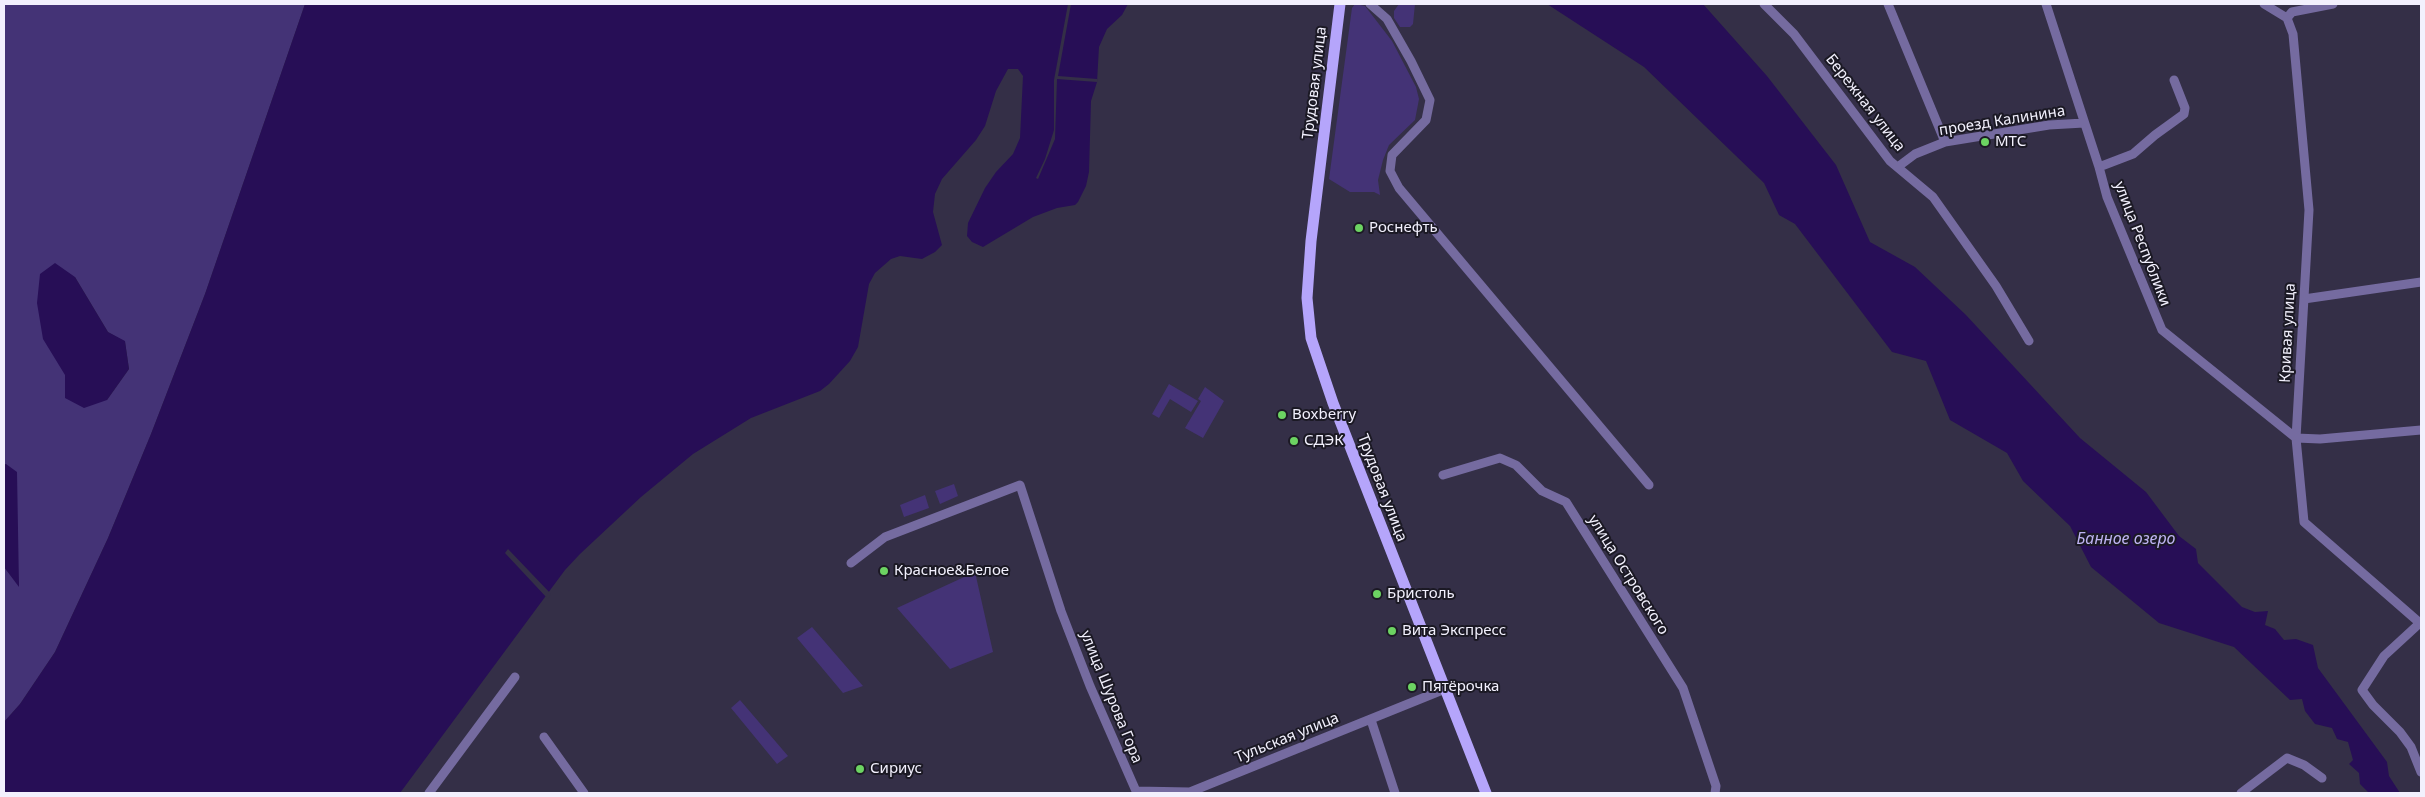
<!DOCTYPE html>
<html>
<head>
<meta charset="utf-8">
<style>
  body { margin:0 }
  #map { position:relative; width:2425px; height:797px; overflow:hidden; background:#342f47; font-family:"Noto Sans",sans-serif }
  canvas { display:block }
  .frame { position:absolute; inset:0; border:5px solid #f2f0fd; pointer-events:none }
</style>
</head>
<body>
<div id="map">
<canvas width="2425" height="797"></canvas>
<div class="frame"></div>
</div>
<script>
const ctx = document.querySelector('canvas').getContext('2d');
ctx.lineJoin = 'round';
function fill(path, color) {
  ctx.fillStyle = color;
  ctx.fill(path, 'evenodd');
}
function shape(rows) {
  const path = new Path2D();
  for (const r of rows) {
    path.moveTo(r[0], r[1]);
    for (let i = 2; i < r.length; i += 2) path.lineTo(r[i], r[i + 1]);
  }
  return path;
}
function strokePath(path, color, width, dash) {
  ctx.strokeStyle = color;
  ctx.lineWidth = width;
  ctx.lineCap = dash ? 'butt' : 'round';
  ctx.setLineDash(dash || []);
  ctx.stroke(path);
}
function label(font, color, halo, rows, align = 'center') {
  ctx.font = font + ' "Noto Sans",sans-serif';
  ctx.lineWidth = 4;
  ctx.setLineDash([]);
  ctx.textBaseline = 'middle';
  ctx.strokeStyle = halo;
  ctx.fillStyle = color;
  for (const [text, x, y, turn = 0] of rows) {
    ctx.save();
    ctx.translate(x, y);
    ctx.rotate((+turn || 0) * Math.PI / 180);
    ctx.textAlign = isNaN(turn) ? turn : align;
    if (halo) ctx.strokeText(text, 0, 0);
    ctx.fillText(text, 0, 0);
    ctx.restore();
  }
}
fill(shape([
  [4,4,305,4,205,294,151,434,108,538,55,652,20,704,4,722,4,567,19,586,6,464,4,465],
  [75,277,108,332,125,342,129,369,107,400,65,398,65,375],
  [1355,4,1365,6,1392,41,1416,87,1419,99,1415,120,1389,145,1383,160,1378,180,1380,195,1374,192,1350,192,1329,179,1352,8],
  [1399,4,1415,4,1413,24,1410,27,1400,27,1394,18,1394,11],
  [1169,384,1198,401,1191,412,1170,399,1159,418,1152,414],
  [1205,387,1224,401,1203,438,1185,428,1201,401,1198,399],
  [954,484,958,496,940,504,935,491],
  [925,495,929,508,904,517,900,505],
  [975,572,993,652,950,669,897,608],
  [812,627,863,686,843,693,797,638],
  [740,700,788,756,777,764,731,708]
]), '#443376');
fill(shape([
  [305,4,1128,4,1122,15,1107,29,1099,47,1097,82,1091,101,1089,172,1086,186,1078,202,1075,205,1057,208,1033,217,983,247,972,242,967,236,968,223,985,188,996,172,1013,154,1020,138,1023,76,1018,69,1008,69,996,91,985,126,976,140,942,179,935,194,933,212,942,245,935,252,922,259,900,256,891,259,875,273,869,284,858,347,850,361,829,384,820,391,751,418,693,454,641,497,580,554,565,570,400,793,4,793,4,722,20,704,55,652,108,538,151,434,205,294],
  [1547,4,1703,4,1767,76,1836,165,1870,242,1915,267,1966,315,2080,438,2146,492,2179,536,2196,549,2198,563,2242,607,2255,612,2268,611,2265,625,2275,629,2284,640,2296,639,2313,645,2318,668,2387,762,2389,776,2400,793,2369,793,2360,784,2359,773,2349,764,2353,760,2348,742,2337,739,2332,728,2315,724,2305,711,2302,699,2290,700,2234,647,2159,623,2091,567,2070,526,2023,481,2007,453,1950,420,1926,361,1892,352,1795,224,1779,215,1764,183,1644,67],
  [55,263,75,277,108,332,125,341,129,369,107,400,84,408,65,398,65,375,43,339,37,303,40,274],
  [6,464,17,472,19,587,4,567,4,465]
]), '#270e56');
fill(shape([
  [1068,4,1071,4,1058,76,1097,79,1097,82,1057,79,1055,139,1038,179,1036,178,1045,159,1054,130,1054,80],
  [508,549,551,594,548,599,505,553]
]), '#342f47');
strokePath(shape([
  [1370,4,1387,19,1411,61,1430,100,1426,120,1392,155,1390,171,1399,188,1649,485],
  [1764,4,1794,34,1890,161,1933,197,1996,286,2029,341],
  [1888,4,1945,142],
  [2046,4,2099,167,2107,197,2162,330,2296,438,2320,439,2421,430],
  [2264,4,2287,18,2293,34,2309,210,2296,438,2304,522,2421,624],
  [2287,18,2292,12,2333,4],
  [1899,166,1915,154,1945,142,2049,125,2084,123],
  [2099,167,2133,154,2155,135,2184,114,2185,108,2174,80],
  [2304,299,2421,282],
  [1443,475,1500,458,1516,465,1542,491,1566,502,1683,688,1716,786,1715,793],
  [851,563,885,537,1020,485,1061,611,1090,686,1136,791],
  [2421,622,2384,656,2362,690,2373,705,2400,732,2411,747,2421,772],
  [1371,720,1395,793],
  [544,737,584,793],
  [1136,791,1190,792,1445,689],
  [429,793,515,677],
  [2241,793,2287,758,2304,765,2322,778]
]), '#756ba0', 9);
strokePath(shape([
  [1340,4,1311,241,1307,298,1311,338,1333,403,1486,793]
]), '#b5a5fb', 11);
for (const [x, y, r, color] of [
  [1985,142,5,"#6cd362"],
  [1359,228,5,"#6cd362"],
  [1282,415,5,"#6cd362"],
  [1294,441,5,"#6cd362"],
  [884,571,5,"#6cd362"],
  [1377,594,5,"#6cd362"],
  [1392,631,5,"#6cd362"],
  [1412,687,5,"#6cd362"],
  [860,769,5,"#6cd362"]
]) {
  const dot = new Path2D();
  dot.arc(x, y, r, 0, 2 * Math.PI);
  ctx.fillStyle = color;
  ctx.fill(dot);
  strokePath(dot, '#1b1924', 2);
}
label('15px', '#f2f0fd', '#1b1924', [
  ["Трудовая улица",1315,83,-83],
  ["Бережная улица",1865,103,52],
  ["проезд Калинина",2002,121,-9],
  ["улица Республики",2142,244,69],
  ["Кривая улица",2288,333,-87],
  ["Трудовая улица",1382,488,69],
  ["улица Островского",1628,575,58],
  ["улица Шурова Гора",1111,697,68],
  ["Тульская улица",1287,738,-22]
]);
label('15px', '#f2f0fd', '#1b1924', [
  ["МТС",1995,142],
  ["Роснефть",1369,228],
  ["Boxberry",1292,415],
  ["СДЭК",1304,441],
  ["Красное&Белое",894,571],
  ["Бристоль",1387,594],
  ["Вита Экспресс",1402,631],
  ["Пятёрочка",1422,687],
  ["Сириус",870,769]
], 'left');
label('italic 16px', '#bfb4f3', '#1b1924', [
  ["Банное озеро",2126,539]
]);
</script>
</body>
</html>
